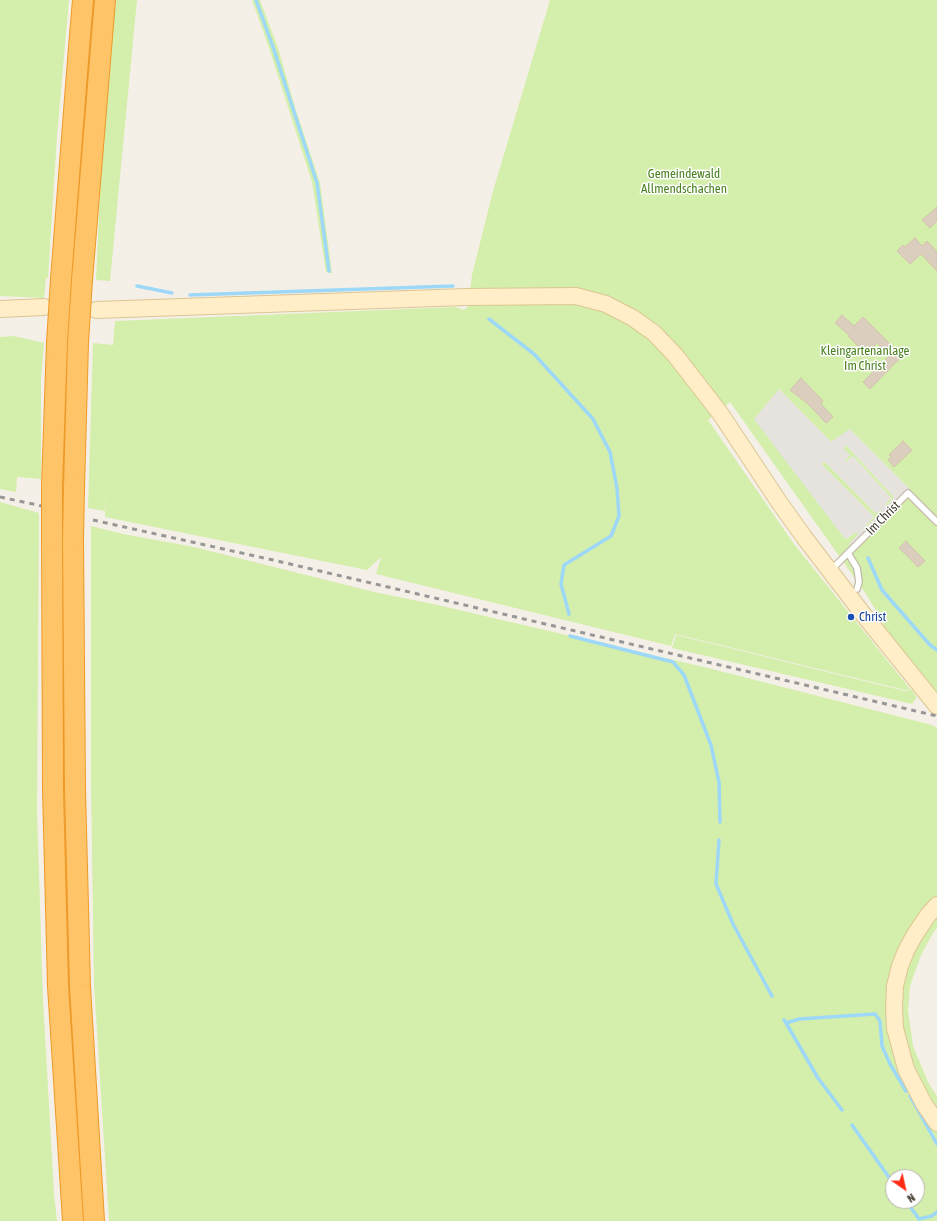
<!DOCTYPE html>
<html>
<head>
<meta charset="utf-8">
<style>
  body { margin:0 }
  #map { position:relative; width:937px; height:1221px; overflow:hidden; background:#f5f0e7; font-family:"Asap Condensed",sans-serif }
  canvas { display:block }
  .north { position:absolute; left:885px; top:1169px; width:40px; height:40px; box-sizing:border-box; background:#fff; border:1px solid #b6b3ae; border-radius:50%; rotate:146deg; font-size:11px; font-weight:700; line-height:16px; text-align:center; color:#494035 }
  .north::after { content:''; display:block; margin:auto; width:14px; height:18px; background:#ff2b14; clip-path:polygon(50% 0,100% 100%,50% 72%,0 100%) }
</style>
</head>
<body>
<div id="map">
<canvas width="937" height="1221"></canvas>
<div class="north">N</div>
</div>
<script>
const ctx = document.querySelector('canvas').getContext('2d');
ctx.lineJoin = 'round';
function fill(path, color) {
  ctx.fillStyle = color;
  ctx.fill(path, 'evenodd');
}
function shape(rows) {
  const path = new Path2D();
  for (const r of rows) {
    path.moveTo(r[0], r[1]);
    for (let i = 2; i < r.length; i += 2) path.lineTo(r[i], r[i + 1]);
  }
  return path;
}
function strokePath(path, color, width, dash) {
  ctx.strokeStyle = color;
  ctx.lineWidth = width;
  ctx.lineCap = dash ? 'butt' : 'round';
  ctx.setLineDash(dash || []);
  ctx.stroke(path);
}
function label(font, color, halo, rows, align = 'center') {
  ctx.font = font + ' "Asap Condensed",sans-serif';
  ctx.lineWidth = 3;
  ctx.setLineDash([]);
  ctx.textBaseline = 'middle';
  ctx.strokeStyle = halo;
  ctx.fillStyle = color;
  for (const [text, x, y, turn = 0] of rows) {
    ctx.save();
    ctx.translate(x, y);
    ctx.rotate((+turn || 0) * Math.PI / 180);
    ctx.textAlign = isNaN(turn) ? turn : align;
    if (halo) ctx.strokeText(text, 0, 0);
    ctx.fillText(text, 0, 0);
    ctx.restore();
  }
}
fill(shape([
  [0,0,69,0,57,136,48,278,46,278,44,298,0,296],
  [116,0,137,0,110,281,96,280,101,168,110,53],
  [252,0,260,0,278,48,295,107,320,183,332,273,326,272,312,182,270,51],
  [550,0,937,0,937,696,880,627,884,624,866,594,730,402,708,420,794,544,910,689,905,690,675,634,671,646,376,574,381,557,367,570,105,517,107,474,105,511,88,508,93,343,113,345,115,321,455,307,464,310,468,307,472,275,493,191],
  [779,389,831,442,850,430,908,493,859,535,856,532,846,539],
  [14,336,44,343,41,378,41,479,17,477,16,492,0,489,0,337],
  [846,445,894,497,887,506,885,504,891,498,853,456,846,462,844,460,843,448],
  [825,462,882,512,866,527,865,526,874,517,822,465,822,463],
  [0,502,39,513,37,811,43,1000,54,1194,57,1221,0,1221],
  [91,526,123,534,194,547,374,592,433,604,708,668,932,725,937,728,937,928,933,933,921,955,910,986,908,1010,913,1046,929,1084,937,1096,937,1221,109,1221,94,984,91,781],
  [893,1177,917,1177,917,1201,893,1201],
  [676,635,905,691,911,689,917,697,912,704,672,648]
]), '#d4eeab');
fill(shape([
  [779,389,831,442,850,429,911,490,853,548,849,544,858,534,856,532,845,539,754,419],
  [846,445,894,497,887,506,885,504,891,498,853,456,847,462,845,460,850,455,843,448],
  [823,462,825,462,875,513,881,511,882,511,867,527,865,526,874,517,822,465,822,463]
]), '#e6e3df');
strokePath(shape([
  [256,0,274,50,317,183,329,271],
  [137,286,172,293],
  [190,295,453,286],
  [489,319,534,354,593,419,610,452,617,488,619,516,611,536,564,565,561,584,569,614],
  [868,558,882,590,930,645,937,650],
  [570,636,673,662,684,675,711,745,719,782,720,822],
  [719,840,716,884,733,924,772,996],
  [784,1020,786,1023,799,1019,875,1014,880,1021,882,1046,890,1064,906,1091],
  [786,1023,818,1078,842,1110],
  [910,1096,937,1144],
  [852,1125,893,1183],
  [906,1201,919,1219,932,1216,937,1212]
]), '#9dd8f8', 3.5);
const building = shape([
  [937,207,937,221,930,228,922,220,937,207],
  [915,238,922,246,927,241,937,252,937,271,921,254,910,264,897,251,903,245,905,247,915,238],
  [842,315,854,326,863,317,902,356,870,389,863,382,889,356,877,343,866,354,848,336,849,335,835,323,842,315],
  [801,378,823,401,821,404,833,417,826,423,807,403,790,390,801,378],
  [903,441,912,450,894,467,888,460,892,457,889,455,903,441],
  [906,541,925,561,918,567,899,548,906,541]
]);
fill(building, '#dbcebe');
strokePath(building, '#d4c3ad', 1);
const lane = shape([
  [848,553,857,568,859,582,857,589],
  [831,570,908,493,937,522]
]);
const secondary = shape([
  [0,309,44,307],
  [96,310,465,297,576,296,606,304,633,318,654,333,675,355,720,413,779,502,804,537,863,614,937,706],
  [937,905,928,915,914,936,906,951,900,966,895,986,894,1008,895,1028,906,1069,924,1104,937,1123]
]);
const highway = shape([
  [61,279,79,47,83,0],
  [82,280,105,0],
  [52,485,57,343],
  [74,489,78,342],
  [52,536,53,790,58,986,73,1221],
  [73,540,75,789,80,986,94,1221]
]);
strokePath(lane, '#c2b8a8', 8);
strokePath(secondary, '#ddc594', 18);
strokePath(highway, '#ee9a28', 22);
strokePath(lane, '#fff', 5.5);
strokePath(secondary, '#ffeec7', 16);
strokePath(highway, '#ffc468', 20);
strokePath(shape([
  [0,497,42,506],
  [93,520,273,560,937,716]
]), '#979797', 3, [5, 5]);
const highwayBridge = shape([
  [78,342,82,280],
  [57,343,61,279],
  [52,536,52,485],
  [73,540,74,489]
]);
strokePath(highwayBridge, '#ee9a28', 22, []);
strokePath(highwayBridge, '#ffc468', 20);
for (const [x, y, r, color] of [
  [851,617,4,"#1a4fb4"]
]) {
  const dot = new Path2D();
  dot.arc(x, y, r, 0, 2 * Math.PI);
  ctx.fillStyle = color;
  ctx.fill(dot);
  strokePath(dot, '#fff', 1.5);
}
label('13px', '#4b8221', '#fff', [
  ["Gemeindewald",684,174],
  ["Allmendschachen",684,189],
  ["Kleingartenanlage",865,351],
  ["Im Christ",865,366]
]);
label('13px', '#494035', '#fff', [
  ["Im Christ",883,518,-45]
]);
label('13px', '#164399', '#fff', [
  ["Christ",859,617]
], 'left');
</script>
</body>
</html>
